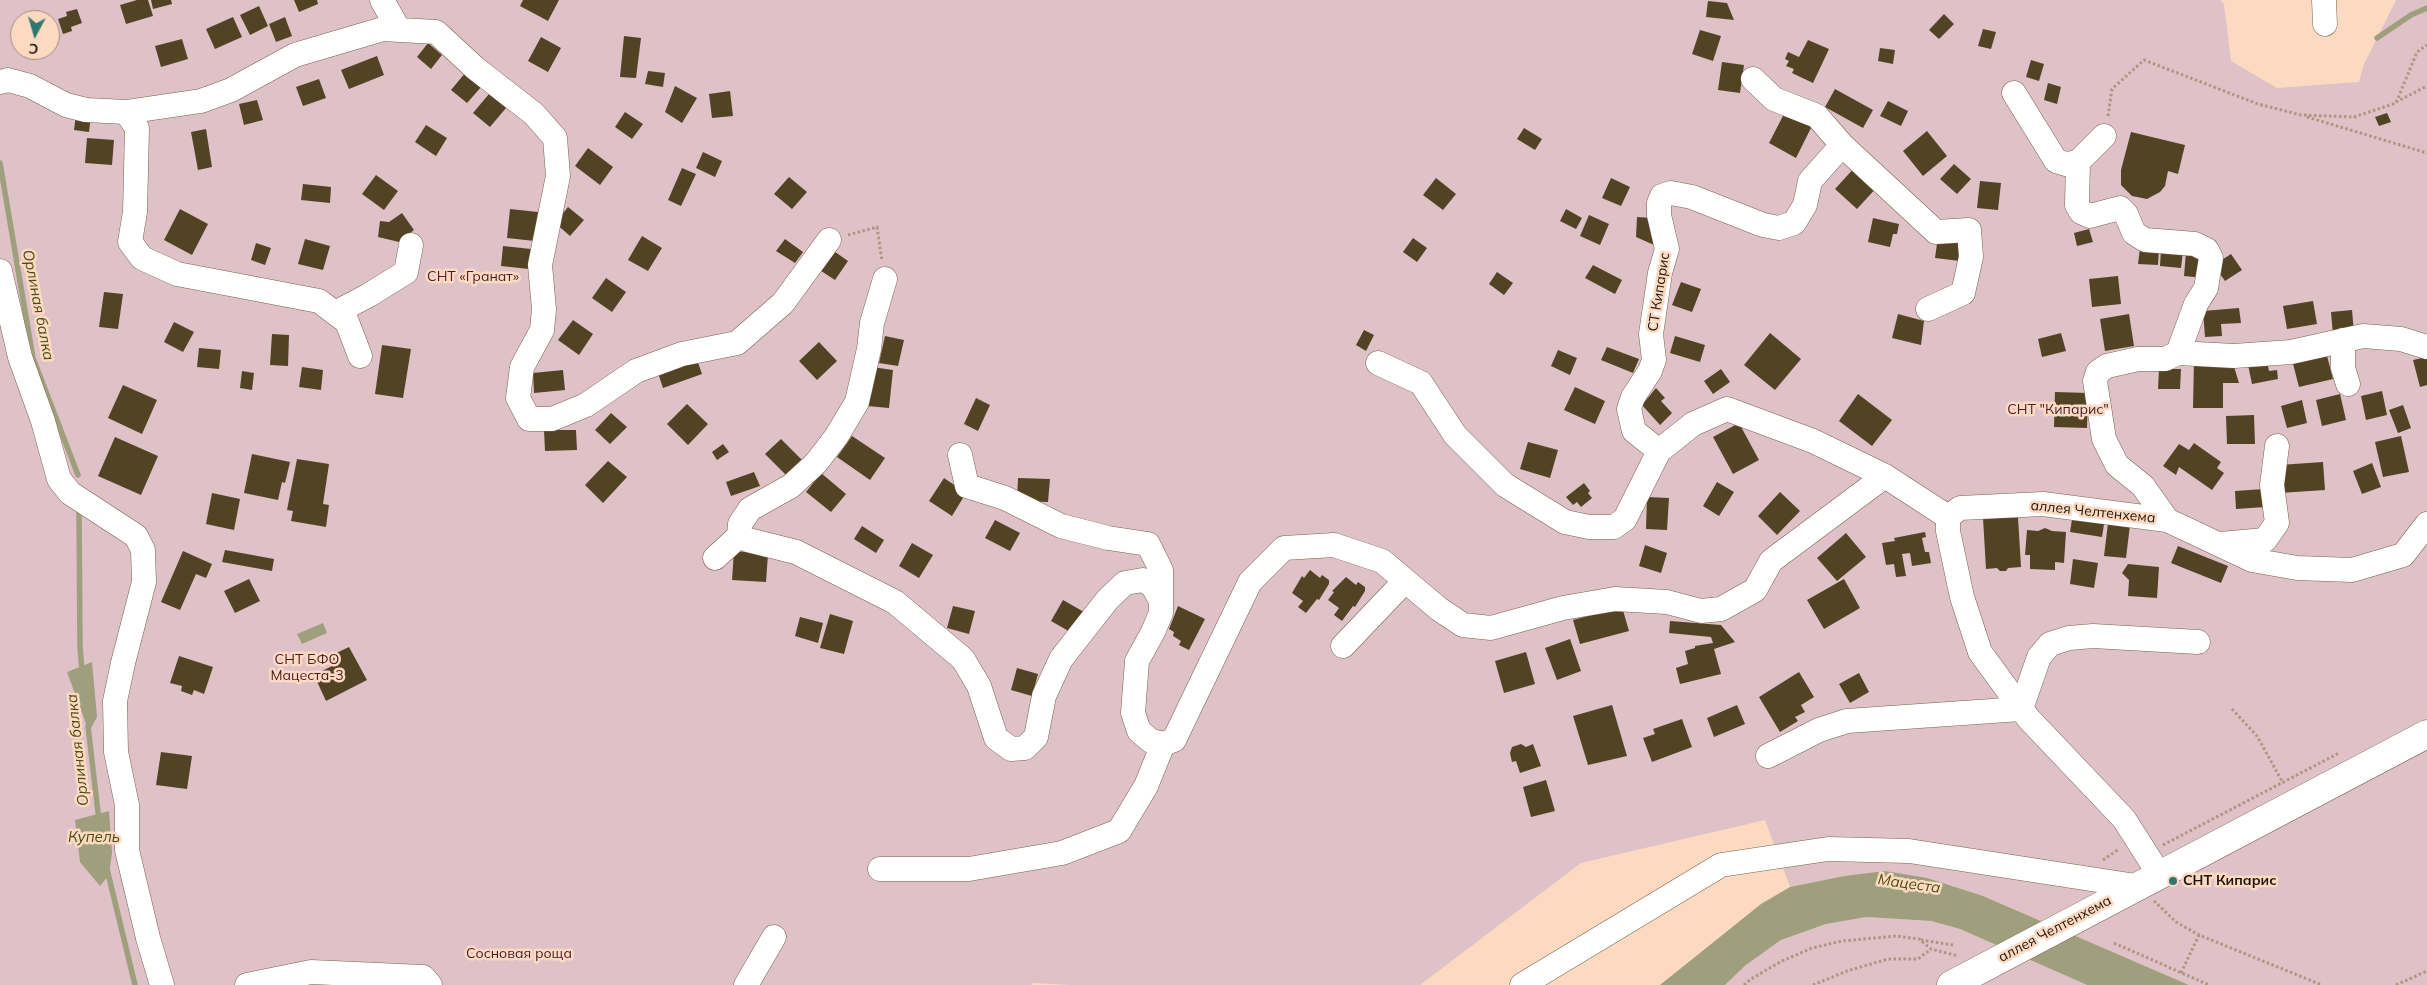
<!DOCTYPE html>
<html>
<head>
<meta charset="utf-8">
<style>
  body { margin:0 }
  #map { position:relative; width:2427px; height:985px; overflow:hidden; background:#fcdac2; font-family:Mulish,sans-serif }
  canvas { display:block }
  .north { position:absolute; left:10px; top:10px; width:50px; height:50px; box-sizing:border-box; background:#fcdac2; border:1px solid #a48b79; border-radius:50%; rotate:186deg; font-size:14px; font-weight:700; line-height:20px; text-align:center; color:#20140c }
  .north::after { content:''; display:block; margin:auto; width:18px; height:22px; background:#2f766e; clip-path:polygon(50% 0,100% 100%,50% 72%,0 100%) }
</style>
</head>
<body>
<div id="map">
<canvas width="2427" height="985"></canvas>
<div class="north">С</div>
</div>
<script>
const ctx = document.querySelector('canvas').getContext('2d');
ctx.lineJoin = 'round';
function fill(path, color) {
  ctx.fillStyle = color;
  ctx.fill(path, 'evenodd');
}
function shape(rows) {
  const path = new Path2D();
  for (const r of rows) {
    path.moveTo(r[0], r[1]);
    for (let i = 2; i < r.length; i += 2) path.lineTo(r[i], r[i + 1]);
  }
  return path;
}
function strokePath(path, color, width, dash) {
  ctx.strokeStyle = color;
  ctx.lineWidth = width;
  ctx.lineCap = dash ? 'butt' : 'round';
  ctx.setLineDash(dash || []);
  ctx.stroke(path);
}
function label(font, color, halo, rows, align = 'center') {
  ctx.font = font + ' Mulish,sans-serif';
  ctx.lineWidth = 5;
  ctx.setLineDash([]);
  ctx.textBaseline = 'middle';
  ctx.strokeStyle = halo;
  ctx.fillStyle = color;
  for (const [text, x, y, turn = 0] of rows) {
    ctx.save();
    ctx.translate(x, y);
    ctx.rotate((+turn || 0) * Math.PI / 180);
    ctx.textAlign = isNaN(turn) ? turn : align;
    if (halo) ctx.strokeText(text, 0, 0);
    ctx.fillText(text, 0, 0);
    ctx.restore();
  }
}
fill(shape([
  [0,0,2220,0,2224,4,2231,61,2277,88,2359,82,2364,64,2396,0,2427,0,2427,985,2189,985,1983,896,1885,871,1844,876,1790,887,1765,820,1581,863,1420,985,1071,985,1033,983,1031,985,0,985],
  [20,20,50,20,50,50,20,50],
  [1867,917,1931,921,1960,929,2087,985,1725,985,1746,965,1781,940,1826,924]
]), '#dec2c7');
fill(shape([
  [323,623,327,633,302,644,297,634],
  [92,662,97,717,89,732,67,672],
  [109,811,112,853,109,875,100,886,80,862,75,820],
  [1885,871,1927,878,1983,896,2189,985,2087,985,1960,929,1931,921,1867,917,1826,924,1781,940,1746,965,1725,985,1660,985,1761,904,1790,887,1844,876]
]), '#9f9f7d');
strokePath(shape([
  [2377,38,2411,15,2427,8],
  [0,163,33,358,78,475],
  [79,509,80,646,82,672],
  [88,726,99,821],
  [107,869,135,985]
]), '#9f9f7d', 5.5);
fill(shape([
  [137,0,148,0,153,16,126,24,120,5],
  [151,0,171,0,172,4,153,9],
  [294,0,317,0,318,4,299,12],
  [523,0,559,0,548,21,520,6],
  [1708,1,1727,3,1734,20,1706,17],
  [259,6,268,26,250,35,240,15],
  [77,9,82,23,71,27,72,31,63,34,58,19,67,16,66,12],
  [1944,14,1954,24,1939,39,1929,30],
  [233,17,242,37,215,49,206,29],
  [285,17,292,36,276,42,269,24],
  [1983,29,1996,32,1991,49,1978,46],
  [1700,30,1721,36,1713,61,1692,54],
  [624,36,641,38,636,78,620,77],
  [541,37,561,48,548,72,528,61],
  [182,39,188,59,161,67,155,46],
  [1808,40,1829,49,1813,83,1792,73,1794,69,1786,66,1789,61,1785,59,1788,52,1799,57],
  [428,43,442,55,431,69,417,57],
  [1880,48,1895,50,1893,64,1878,61],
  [377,56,384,75,349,89,341,70],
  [2031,60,2044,64,2039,81,2026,77],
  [1722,62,1744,65,1740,93,1718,90],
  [648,71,665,73,663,87,645,84],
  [466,72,482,86,467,103,451,90],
  [319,79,326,98,303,106,296,87],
  [2048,83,2061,87,2057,104,2044,100],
  [675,86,697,98,682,123,665,112],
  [1835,89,1873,110,1863,128,1825,107],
  [730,91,733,116,712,118,709,94],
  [489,94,506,108,490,127,473,113],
  [257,100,263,120,244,125,239,104],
  [1888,101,1908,111,1901,126,1880,116],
  [625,112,643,124,632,139,615,127],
  [1785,112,1812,126,1796,158,1769,143],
  [2387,113,2391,122,2379,126,2375,117],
  [76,115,91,116,89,132,74,130],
  [426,125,447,138,436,156,415,142],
  [1524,128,1542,139,1535,150,1517,139],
  [206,129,212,167,198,170,191,132],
  [1927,131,1947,156,1923,176,1903,151],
  [2131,132,2185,145,2178,174,2168,171,2165,186,2160,192,2147,199,2132,196,2121,185,2121,170],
  [87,138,114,140,112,165,85,163],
  [588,148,613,167,600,185,575,166],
  [703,152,722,161,715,177,696,168],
  [1954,164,1971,179,1957,194,1940,179],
  [1856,166,1878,186,1857,209,1835,189],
  [682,168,696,174,681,206,668,200],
  [376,175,398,191,384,210,362,194],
  [789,177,807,192,792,209,774,194],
  [1436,178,1456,194,1443,210,1423,195],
  [1611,178,1630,187,1621,206,1602,198],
  [1980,181,2001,183,1998,210,1977,208],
  [303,184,331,187,330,203,301,200],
  [568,207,584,220,570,236,555,223],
  [180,209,208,224,192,255,164,240],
  [510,209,538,212,535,241,507,238],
  [1566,209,1582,218,1576,229,1560,221],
  [402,213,414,230,399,242,378,237,380,221,389,222],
  [1589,215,1609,224,1600,245,1580,236],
  [1637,217,1652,218,1654,245,1636,237],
  [1873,218,1899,224,1897,234,1893,234,1890,247,1868,242],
  [2089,229,2093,242,2077,246,2074,233],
  [642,236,662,248,648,271,628,260],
  [1938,236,1963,239,1960,261,1935,258],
  [1413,238,1427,248,1417,262,1403,252],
  [305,239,330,246,323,270,298,264],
  [785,239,803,252,795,263,776,251],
  [256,243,271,248,265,265,251,260],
  [503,246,531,249,529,269,501,266],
  [2140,248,2159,249,2158,265,2138,264],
  [831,249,848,261,835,280,818,269],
  [2161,249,2183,251,2181,268,2160,266],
  [2186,252,2207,253,2205,278,2184,276],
  [2231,254,2242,270,2225,281,2214,265],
  [1593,265,1622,280,1615,294,1585,278],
  [1497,272,1513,283,1504,295,1489,284],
  [2118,276,2121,304,2092,307,2089,279],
  [606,278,626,292,612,312,592,298],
  [1681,282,1701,289,1692,312,1672,305],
  [104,292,123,294,118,329,99,327],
  [2313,301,2317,324,2287,329,2283,306],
  [2239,308,2241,323,2221,324,2222,336,2205,337,2203,311],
  [2352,310,2354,333,2333,335,2331,312],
  [1898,314,1924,321,1921,345,1892,338],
  [2129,314,2134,346,2105,351,2100,319],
  [573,320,593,334,579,355,558,340],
  [174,322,194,332,183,352,164,342],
  [1364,330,1374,335,1366,351,1356,345],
  [1770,333,1801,359,1775,390,1744,365],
  [2061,333,2066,351,2042,357,2038,339],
  [272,334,289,335,288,366,270,365],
  [885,336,904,340,898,366,879,363],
  [1675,336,1705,345,1700,362,1670,353],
  [819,342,837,361,817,380,799,361],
  [382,345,411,349,403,398,375,394],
  [1607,347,1639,359,1633,373,1601,360],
  [199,348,221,350,219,369,197,367],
  [1558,350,1577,358,1570,375,1551,366],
  [2326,352,2333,379,2299,387,2292,360],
  [695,354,702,374,663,388,656,367],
  [2266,356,2269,371,2277,370,2278,379,2252,384,2247,360],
  [2427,357,2427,385,2420,387,2413,360],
  [2194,359,2232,360,2239,383,2223,383,2223,408,2193,408],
  [302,367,323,370,321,390,299,387],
  [872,367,893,370,889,408,867,406],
  [1721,369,1730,382,1713,394,1704,381],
  [2159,369,2181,369,2180,389,2158,389],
  [563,370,565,390,534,393,533,373],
  [242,371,254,373,252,390,240,388],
  [123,385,157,400,142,434,108,418],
  [1575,387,1605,401,1595,424,1564,410],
  [1656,388,1665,398,1661,401,1672,413,1660,425,1642,405],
  [2382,391,2387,415,2366,420,2361,396],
  [2055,392,2088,393,2087,428,2054,427],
  [1858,394,1892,420,1872,446,1839,421],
  [2340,394,2346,420,2322,426,2316,400],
  [976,398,990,405,978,431,964,424],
  [2302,400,2307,423,2287,428,2281,406],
  [687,404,708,424,688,445,667,424],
  [2403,405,2411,428,2398,433,2389,410],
  [611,413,627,427,610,444,595,430],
  [2254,415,2255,444,2227,444,2226,416],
  [1739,423,1759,460,1733,474,1713,437],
  [544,430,576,430,577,450,545,451],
  [852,436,885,458,870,480,837,457],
  [2401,436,2409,472,2383,477,2375,442],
  [115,437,158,456,141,495,98,476],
  [781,439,804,462,788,477,765,454],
  [1528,442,1558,450,1550,478,1520,469],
  [2194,443,2221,462,2217,468,2224,473,2212,490,2179,467,2176,475,2163,466,2179,444,2189,450],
  [723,444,729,452,717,460,712,452],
  [252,454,290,462,285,483,282,482,278,500,244,493],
  [297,459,329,464,323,504,329,505,326,527,291,521,293,511,287,510],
  [608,461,627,477,603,503,585,485],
  [2323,462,2325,490,2280,493,2279,465],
  [2372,463,2381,487,2362,494,2353,471],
  [754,472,760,486,731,496,726,482],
  [821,473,846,494,831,512,806,492],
  [944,478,966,493,952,516,929,501],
  [1018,478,1050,479,1048,502,1017,501],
  [1717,482,1734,492,1719,516,1703,506],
  [1584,483,1590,491,1588,493,1592,498,1581,507,1577,502,1573,505,1566,497],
  [2264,489,2265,507,2236,509,2235,491],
  [1780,492,1800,511,1777,535,1758,516],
  [212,493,240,499,234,530,206,524],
  [1647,497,1669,498,1667,530,1646,529],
  [2073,513,2105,518,2102,537,2070,532],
  [2018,517,2021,567,2008,568,2006,571,2000,571,1997,568,1986,569,1983,518],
  [995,520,1020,533,1010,551,985,538],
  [2108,523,2130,525,2126,558,2104,556],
  [862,526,884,540,876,553,854,539],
  [2045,528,2052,531,2066,532,2064,563,2055,562,2055,570,2030,569,2030,555,2025,555,2027,530,2038,531],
  [1925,532,1926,537,1922,538,1925,552,1929,552,1931,563,1912,566,1910,553,1902,554,1906,576,1896,577,1894,564,1886,565,1882,543,1895,541,1894,538],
  [1846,533,1866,557,1837,581,1817,558],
  [912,543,933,555,919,578,899,566],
  [1645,545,1667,553,1661,573,1639,566],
  [2178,546,2228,566,2221,583,2171,563],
  [225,550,274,559,272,571,222,562],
  [183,551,212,564,206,578,196,574,180,610,161,602],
  [734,551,768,554,766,582,732,580],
  [2073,559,2098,563,2094,588,2070,584],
  [2128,564,2159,567,2157,598,2128,596,2129,580,2122,573],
  [1310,570,1320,578,1322,575,1329,580,1329,584,1319,600,1317,599,1306,613,1298,607,1303,601,1292,593,1302,576,1304,578],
  [1346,577,1356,585,1358,582,1365,587,1365,591,1355,607,1353,606,1342,621,1334,615,1339,608,1328,600,1334,592,1332,591],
  [249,579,260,601,235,613,224,591],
  [1844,579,1860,608,1824,629,1807,600],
  [1063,600,1084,612,1072,633,1051,621],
  [953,606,975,611,969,634,947,628],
  [1178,606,1205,619,1189,650,1179,645,1181,641,1173,636,1174,632,1169,629],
  [1622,607,1629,631,1580,644,1573,620],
  [830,614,853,621,844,654,820,648],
  [800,617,823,623,818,643,795,636],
  [1670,621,1721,625,1735,642,1714,649,1721,674,1680,684,1676,668,1688,664,1685,651,1695,648,1695,646,1713,643,1711,637,1669,633],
  [1570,639,1581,671,1557,680,1545,648],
  [349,647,367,680,326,701,314,675,332,666,328,657],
  [1526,652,1535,684,1504,693,1495,661],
  [179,656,213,667,204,694,194,690,192,695,181,691,182,686,170,683],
  [1017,668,1038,674,1032,696,1011,690],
  [1799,672,1814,697,1801,705,1805,712,1795,717,1798,721,1780,732,1759,697],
  [1859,673,1869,692,1850,703,1839,684],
  [1612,705,1627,756,1588,765,1573,716],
  [1737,705,1745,724,1714,737,1707,718],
  [1682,719,1692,747,1652,762,1643,738,1655,734,1653,729],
  [1521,744,1526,747,1533,744,1541,766,1520,773,1516,761,1512,762,1510,753,1512,747],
  [161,752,192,756,187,789,156,785],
  [1546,780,1555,811,1531,817,1523,787]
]), '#534325');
const minor = shape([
  [382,0,399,30],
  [2324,0,2325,24],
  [1753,79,1774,99,1817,116,1842,145,1810,181,1805,205,1794,223,1779,228,1763,225,1692,197,1671,193,1662,196,1659,203,1659,215,1667,249,1660,273,1651,334,1654,360,1650,371,1633,397,1629,409,1634,431,1659,451,1693,424,1727,409,1813,441,1885,476,1948,517],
  [0,82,8,80,30,86,66,105,86,110,126,112,201,101,231,90,295,55,383,29,436,32,475,68,534,114,555,138,558,176,540,265,544,309,542,330,522,367,518,398,529,419,552,419,586,405,636,371,682,354,737,343,783,303,829,240],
  [2014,93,2056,161,2066,164,2078,162],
  [126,112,137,128,135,212,130,242,142,258,177,274,319,301,347,322,360,356],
  [2104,136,2078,162,2077,205,2081,212,2090,216,2120,208,2126,214,2134,233,2145,240,2195,244,2207,250,2211,258,2206,288,2196,304,2178,353],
  [1842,145,1936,232,1969,230,1971,257,1963,293,1928,309],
  [0,271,20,357,43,421,59,479,70,493,136,536,143,550,144,582,123,663,115,701,116,752,127,805,127,850,148,938,162,985],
  [885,279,872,323,869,349,857,402,836,437,816,463,791,486,750,509,740,524,739,536,748,540,796,552,895,602,963,659,979,686,996,738,1011,749,1025,748,1036,737,1044,696,1061,659,1108,599,1125,583,1143,580,1153,586,1161,601,1161,613,1153,632,1137,661,1133,713,1139,731,1151,741,1163,744,1174,740,1250,582,1284,548,1334,545,1382,561,1439,609,1463,625,1491,628,1563,608,1615,599,1667,602,1701,611,1721,609,1755,590,1771,561,1885,476],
  [335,313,369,295,406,272,411,245],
  [2343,340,2343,368,2348,384],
  [1378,363,1421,383,1455,435,1505,485,1565,522,1589,527,1614,527,1625,519,1659,451],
  [960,455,967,486,1005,498,1061,526,1108,538,1148,544,1161,570,1161,601],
  [2167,520,2143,486,2117,465,2104,439,2095,381,2098,372,2107,366,2138,359,2165,359,2178,353,2234,356,2291,352,2363,336,2401,339,2427,347],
  [2220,544,2265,540,2277,523,2272,485,2277,446],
  [715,558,739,536],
  [1343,646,1405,581],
  [1768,756,1819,730,1847,721,2021,709,2039,657,2050,644,2069,638,2093,636,2198,642],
  [880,869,969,869,1062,853,1119,831,1146,786,1163,744],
  [2159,874,2124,819,2028,718,1980,652,1962,597,1948,531,1948,517,1960,508,2043,504,2167,520,2252,560,2297,568,2352,570,2403,555,2427,524],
  [247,985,311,972,423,977,430,985],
  [746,985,774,937],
  [1522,985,1721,865,1828,849,1909,851,2136,886]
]);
const major = shape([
  [1951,985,2427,734]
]);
strokePath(minor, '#7d604b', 25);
strokePath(major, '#7d604b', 29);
strokePath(shape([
  [2396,102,2427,86],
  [2108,116,2112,89,2144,60,2258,104,2301,115,2354,117,2396,103,2417,52,2427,45],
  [2307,117,2427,153],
  [848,235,877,227,882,261],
  [2232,709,2257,736,2283,783],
  [2163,845,2339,753],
  [2103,860,2119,849],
  [2154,901,2176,922,2199,935,2322,985],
  [1921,940,1953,945],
  [2114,943,2209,985],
  [2181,973,2199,935],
  [1744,985,1751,979,1782,961,1812,948,1842,941,1896,936,1919,939,1931,949,1958,956],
  [1813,985,1847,971,1888,959,1918,959,1931,949],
  [2396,985,2427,971]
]), '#af9582', 3, [2.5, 2.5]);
strokePath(minor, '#fff', 24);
strokePath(major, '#fff', 28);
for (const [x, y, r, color] of [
  [2173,881,5,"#2f766e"]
]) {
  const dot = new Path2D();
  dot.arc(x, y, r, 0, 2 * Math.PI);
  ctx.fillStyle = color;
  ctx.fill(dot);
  strokePath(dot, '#fcdac2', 2);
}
label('14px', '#4d1b28', '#fcdac2', [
  ["СНТ «Гранат»",473,277],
  ["СНТ \"Кипарис\"",2058,410],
  ["СНТ БФО",307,660],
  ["Мацеста-3",307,676],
  ["Сосновая роща",519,954]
]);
label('14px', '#20140c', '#fcdac2', [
  ["СТ Кипарис",1659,292,-81],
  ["аллея Челтенхема",2093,512,6],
  ["аллея Челтенхема",2055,929,-28]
]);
label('bold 14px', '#20140c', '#fcdac2', [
  ["СНТ Кипарис",2183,881]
], 'left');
label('italic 15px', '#4d4c10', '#fcdac2', [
  ["Орлиная балка",38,305,79],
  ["Орлиная балка",78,750,-96],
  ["Купель",94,837],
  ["Мацеста",1909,884,8]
]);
</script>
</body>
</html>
